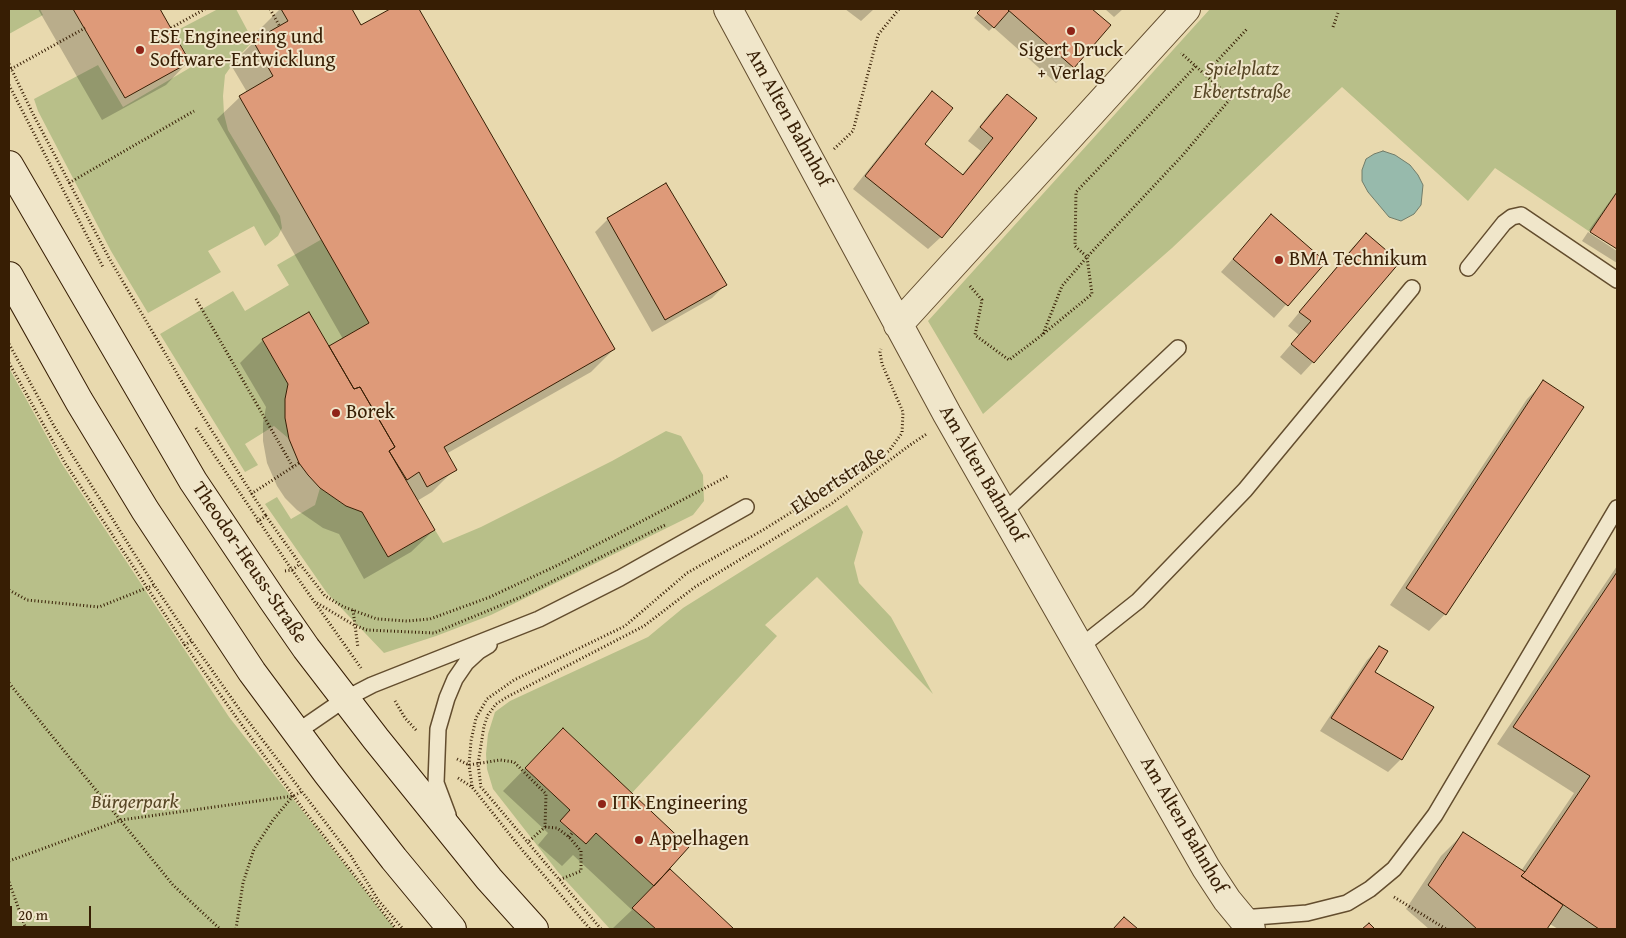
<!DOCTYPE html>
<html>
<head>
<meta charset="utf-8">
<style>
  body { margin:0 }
  #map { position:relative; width:1626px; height:938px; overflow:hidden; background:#e8d9ae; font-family:"Gentium Book Plus",serif }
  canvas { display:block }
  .frame { position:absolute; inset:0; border:10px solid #371e04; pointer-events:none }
  .scale { position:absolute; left:10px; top:906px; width:81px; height:22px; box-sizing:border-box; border:2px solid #371e04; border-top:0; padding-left:6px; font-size:15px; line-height:18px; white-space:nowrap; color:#371e04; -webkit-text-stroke:4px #f0e6ca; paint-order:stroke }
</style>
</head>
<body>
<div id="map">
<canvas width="1626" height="938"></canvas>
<div class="frame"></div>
<div class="scale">20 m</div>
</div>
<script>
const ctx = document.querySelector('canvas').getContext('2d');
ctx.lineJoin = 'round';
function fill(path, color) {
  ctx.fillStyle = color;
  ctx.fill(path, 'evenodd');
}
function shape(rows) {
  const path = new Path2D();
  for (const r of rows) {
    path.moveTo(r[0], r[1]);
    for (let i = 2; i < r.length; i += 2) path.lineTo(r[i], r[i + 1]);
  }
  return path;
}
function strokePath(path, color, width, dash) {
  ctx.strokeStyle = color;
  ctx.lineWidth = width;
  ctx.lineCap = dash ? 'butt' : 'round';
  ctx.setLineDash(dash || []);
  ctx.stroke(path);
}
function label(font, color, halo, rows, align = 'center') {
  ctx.font = font + ' "Gentium Book Plus",serif';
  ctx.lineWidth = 4;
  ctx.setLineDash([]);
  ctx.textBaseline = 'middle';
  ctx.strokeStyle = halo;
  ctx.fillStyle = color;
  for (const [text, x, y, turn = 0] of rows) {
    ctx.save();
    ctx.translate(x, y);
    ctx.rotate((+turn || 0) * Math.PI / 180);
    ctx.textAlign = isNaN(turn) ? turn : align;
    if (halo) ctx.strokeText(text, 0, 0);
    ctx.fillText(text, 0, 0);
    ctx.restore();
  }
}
fill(shape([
  [9,9,40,9,43,15,9,34],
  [218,9,236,9,253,41,237,58,225,75,223,96,224,114,228,130,280,216,282,228,278,236,265,246,254,226,208,251,221,272,148,313,111,251,38,111,34,99,98,65,123,107,193,66,174,32],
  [1210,9,1617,9,1617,192,1590,232,1495,168,1468,201,1342,87,1172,248,983,414,928,321],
  [322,239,369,323,329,346,309,312,262,339,288,384,285,418,289,439,274,426,245,444,258,465,245,472,160,334,233,291,245,311,289,285,277,265],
  [9,368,62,464,229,717,395,929,9,929],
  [666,431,681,436,703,475,704,501,693,515,491,615,436,636,384,653,327,593,265,504,277,497,291,519,315,505,320,488,346,506,362,512,388,557,435,530,443,543,481,527,612,461],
  [847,505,863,532,854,563,859,583,891,617,933,694,817,577,765,625,777,636,631,794,563,728,525,768,570,810,560,822,586,844,596,833,654,886,632,908,656,929,610,929,558,872,493,789,487,769,486,754,488,734,495,712,510,701,648,637,683,608]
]), '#b8bf89');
const water = shape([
  [1383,151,1395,155,1410,165,1418,175,1423,185,1421,205,1414,214,1401,221,1389,217,1368,192,1362,181,1362,170,1366,159,1374,154,1383,151]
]);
fill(water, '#97baac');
strokePath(water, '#717c69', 1);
fill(shape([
  [38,9,164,9,160,11,188,62,166,85,102,120],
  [280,9,351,9,361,27,393,9,417,9,614,349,591,372,446,454,455,469,432,492,417,501,434,530,411,552,364,579,339,534,323,528,297,510,285,498,277,486,267,463,263,441,263,423,266,407,240,363,263,340,329,347,343,339,217,119,240,97,247,92,231,65,254,42,262,38,258,31],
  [845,9,874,9,861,21],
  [982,9,1090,9,1109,26,1056,83,993,27,989,31,974,18],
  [1105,9,1123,9,1114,17],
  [932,93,923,145,962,175,981,151,968,141,994,108,1007,95,1035,118,941,237,928,249,853,189,919,106],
  [1617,191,1617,248,1589,230],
  [1271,216,1324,262,1274,318,1221,272],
  [608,219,725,285,712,298,652,332,595,232],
  [1588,232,1617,251,1617,263,1582,241],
  [1366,235,1313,362,1301,375,1280,357,1299,335,1288,326,1353,247],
  [1544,382,1445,614,1429,631,1390,605,1527,399],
  [1617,566,1617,929,1558,929,1550,924,1546,929,1429,929,1406,909,1441,856,1464,833,1521,871,1574,793,1497,744],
  [1380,647,1373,672,1401,759,1388,772,1320,731,1367,660],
  [540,753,668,869,732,929,612,929,632,910,573,855,562,866,538,845,548,833,503,791]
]), '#0003');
const building = shape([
  [73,9,160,9,190,62,125,98,73,9],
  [281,9,352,9,361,25,390,9,419,9,615,349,444,447,457,470,427,487,419,472,407,480,389,451,395,447,360,387,354,389,329,346,369,323,239,96,273,76,253,41,288,21,281,9],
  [981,9,1007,9,1009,11,994,28,977,13,981,9],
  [1007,9,1092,9,1111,25,1074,68,1007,9],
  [932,91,953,108,925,144,963,175,993,138,980,127,1007,94,1037,118,942,238,865,176,932,91],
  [666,183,727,285,665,320,607,218,666,183],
  [1617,192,1617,249,1590,232,1617,192],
  [1271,214,1326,262,1288,306,1233,259,1271,214],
  [1366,233,1400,262,1314,363,1291,344,1311,321,1299,312,1366,233],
  [309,312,354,389,360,387,395,447,389,451,435,530,388,557,362,512,346,506,320,488,308,475,299,463,289,439,285,418,285,399,288,384,262,339,309,312],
  [1543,380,1584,407,1446,615,1406,588,1543,380],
  [1617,572,1617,929,1599,929,1521,876,1525,872,1590,776,1513,727,1617,572],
  [1379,646,1388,651,1375,672,1434,707,1402,760,1331,718,1379,646],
  [563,728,689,847,654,886,596,833,586,844,560,821,570,810,525,768,563,728],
  [1463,832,1525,872,1521,876,1563,905,1547,929,1477,929,1428,885,1463,832],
  [670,869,734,929,656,929,632,908,670,869],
  [1124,917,1138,929,1113,929,1124,917],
  [1369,923,1375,929,1362,929,1369,923]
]);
fill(building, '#de9a79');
strokePath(building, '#371e04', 1);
const service = shape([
  [1468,268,1504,223,1512,217,1521,215,1617,280],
  [1004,512,1178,348],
  [1080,647,1138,601,1245,490,1412,288],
  [297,732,345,699,372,685,539,619,620,578,746,507],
  [448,815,436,783,438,729,447,698,455,679,466,663,479,651,489,645],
  [1242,918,1307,913,1347,903,1370,889,1394,869,1435,815,1617,508]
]);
const minor = shape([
  [728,9,947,414,1206,868,1227,900,1251,929],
  [898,325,1186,9]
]);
const secondary = shape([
  [9,165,193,481,272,599,306,648,376,739,489,879,534,929],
  [9,276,79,401,145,510,252,672,327,773,394,859,452,929]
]);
strokePath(service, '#634d2e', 18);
strokePath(minor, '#634d2e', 30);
strokePath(secondary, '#371e04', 30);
strokePath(shape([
  [270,9,279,25],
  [1333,27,1338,13],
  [171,28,205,9],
  [9,64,33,114,109,258,195,404,266,516],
  [11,69,85,28],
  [1205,74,1247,29],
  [9,85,103,267],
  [834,149,853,131,878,35,899,9],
  [69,183,194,111],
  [970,286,982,300,975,335,1009,360,1042,335,1092,294,1087,257,1182,156,1231,98,1181,53],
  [196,299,293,467],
  [1043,334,1062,286,1087,257,1075,246,1076,192,1196,66],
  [9,344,54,426,154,585,197,649,242,713,351,856,378,900,403,929],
  [9,363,65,463,185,645],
  [196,428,292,570,361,668],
  [251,494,299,463],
  [257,522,266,516,300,564],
  [285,571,292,570,300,564,325,596,344,607,377,619,407,621,430,619,490,597,558,565,728,476],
  [9,590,27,600,99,607,154,585],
  [317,603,354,625,367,630,434,633,521,597,667,524],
  [353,610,358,648],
  [191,641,185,645,236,717,303,809,396,929],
  [9,683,173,885,220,929],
  [395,701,405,718,417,731],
  [457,759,469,765,500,760,514,762,546,794,545,827,527,843],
  [458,778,472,787,523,851,590,929],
  [472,786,469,765,471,741,476,718,487,699,514,680,625,626,687,573,763,530,889,451,902,433,903,412,882,364,880,352,881,349],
  [545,827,557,828,569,837,581,851,581,871,559,880],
  [569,837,573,832],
  [9,861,121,820,293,796,301,792],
  [9,882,26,929],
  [1394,897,1446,929],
  [236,929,243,883,254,849,273,820,293,796],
  [601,929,481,787,478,764,484,726,488,715,496,704,507,697,644,626,695,587,831,504,910,445,928,433]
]), '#371e04', 3, [1, 2.5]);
strokePath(service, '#f0e6ca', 15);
strokePath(minor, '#f0e6ca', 28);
strokePath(secondary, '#f0e6ca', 28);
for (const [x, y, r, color] of [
  [1071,31,5,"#8f2418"],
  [140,50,5,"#8f2418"],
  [1279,260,5,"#8f2418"],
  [336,413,5,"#8f2418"],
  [602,804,5,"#8f2418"],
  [639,840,5,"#8f2418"]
]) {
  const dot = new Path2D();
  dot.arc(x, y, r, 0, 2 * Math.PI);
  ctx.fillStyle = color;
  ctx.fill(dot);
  strokePath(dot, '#f0e6ca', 2);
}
label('20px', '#371e04', '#f0e6ca', [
  ["ESE Engineering und",150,38],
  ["Software-Entwicklung",150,61],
  ["Sigert Druck",1071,51,"center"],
  ["+ Verlag",1071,74,"center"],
  ["BMA Technikum",1289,260],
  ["Borek",346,413],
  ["ITK Engineering",612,804],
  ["Appelhagen",649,840]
], 'left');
label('italic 20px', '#574625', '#f0e6ca', [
  ["Spielplatz",1242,70],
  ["Ekbertstraße",1242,93],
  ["Bürgerpark",135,803]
]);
label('20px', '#371e04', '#f0e6ca', [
  ["Am Alten Bahnhof",788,118,61],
  ["Am Alten Bahnhof",982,474,60],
  ["Ekbertstraße",839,481,-33],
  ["Theodor-Heuss-Straße",249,563,56],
  ["Am Alten Bahnhof",1183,825,60]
]);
</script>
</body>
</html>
